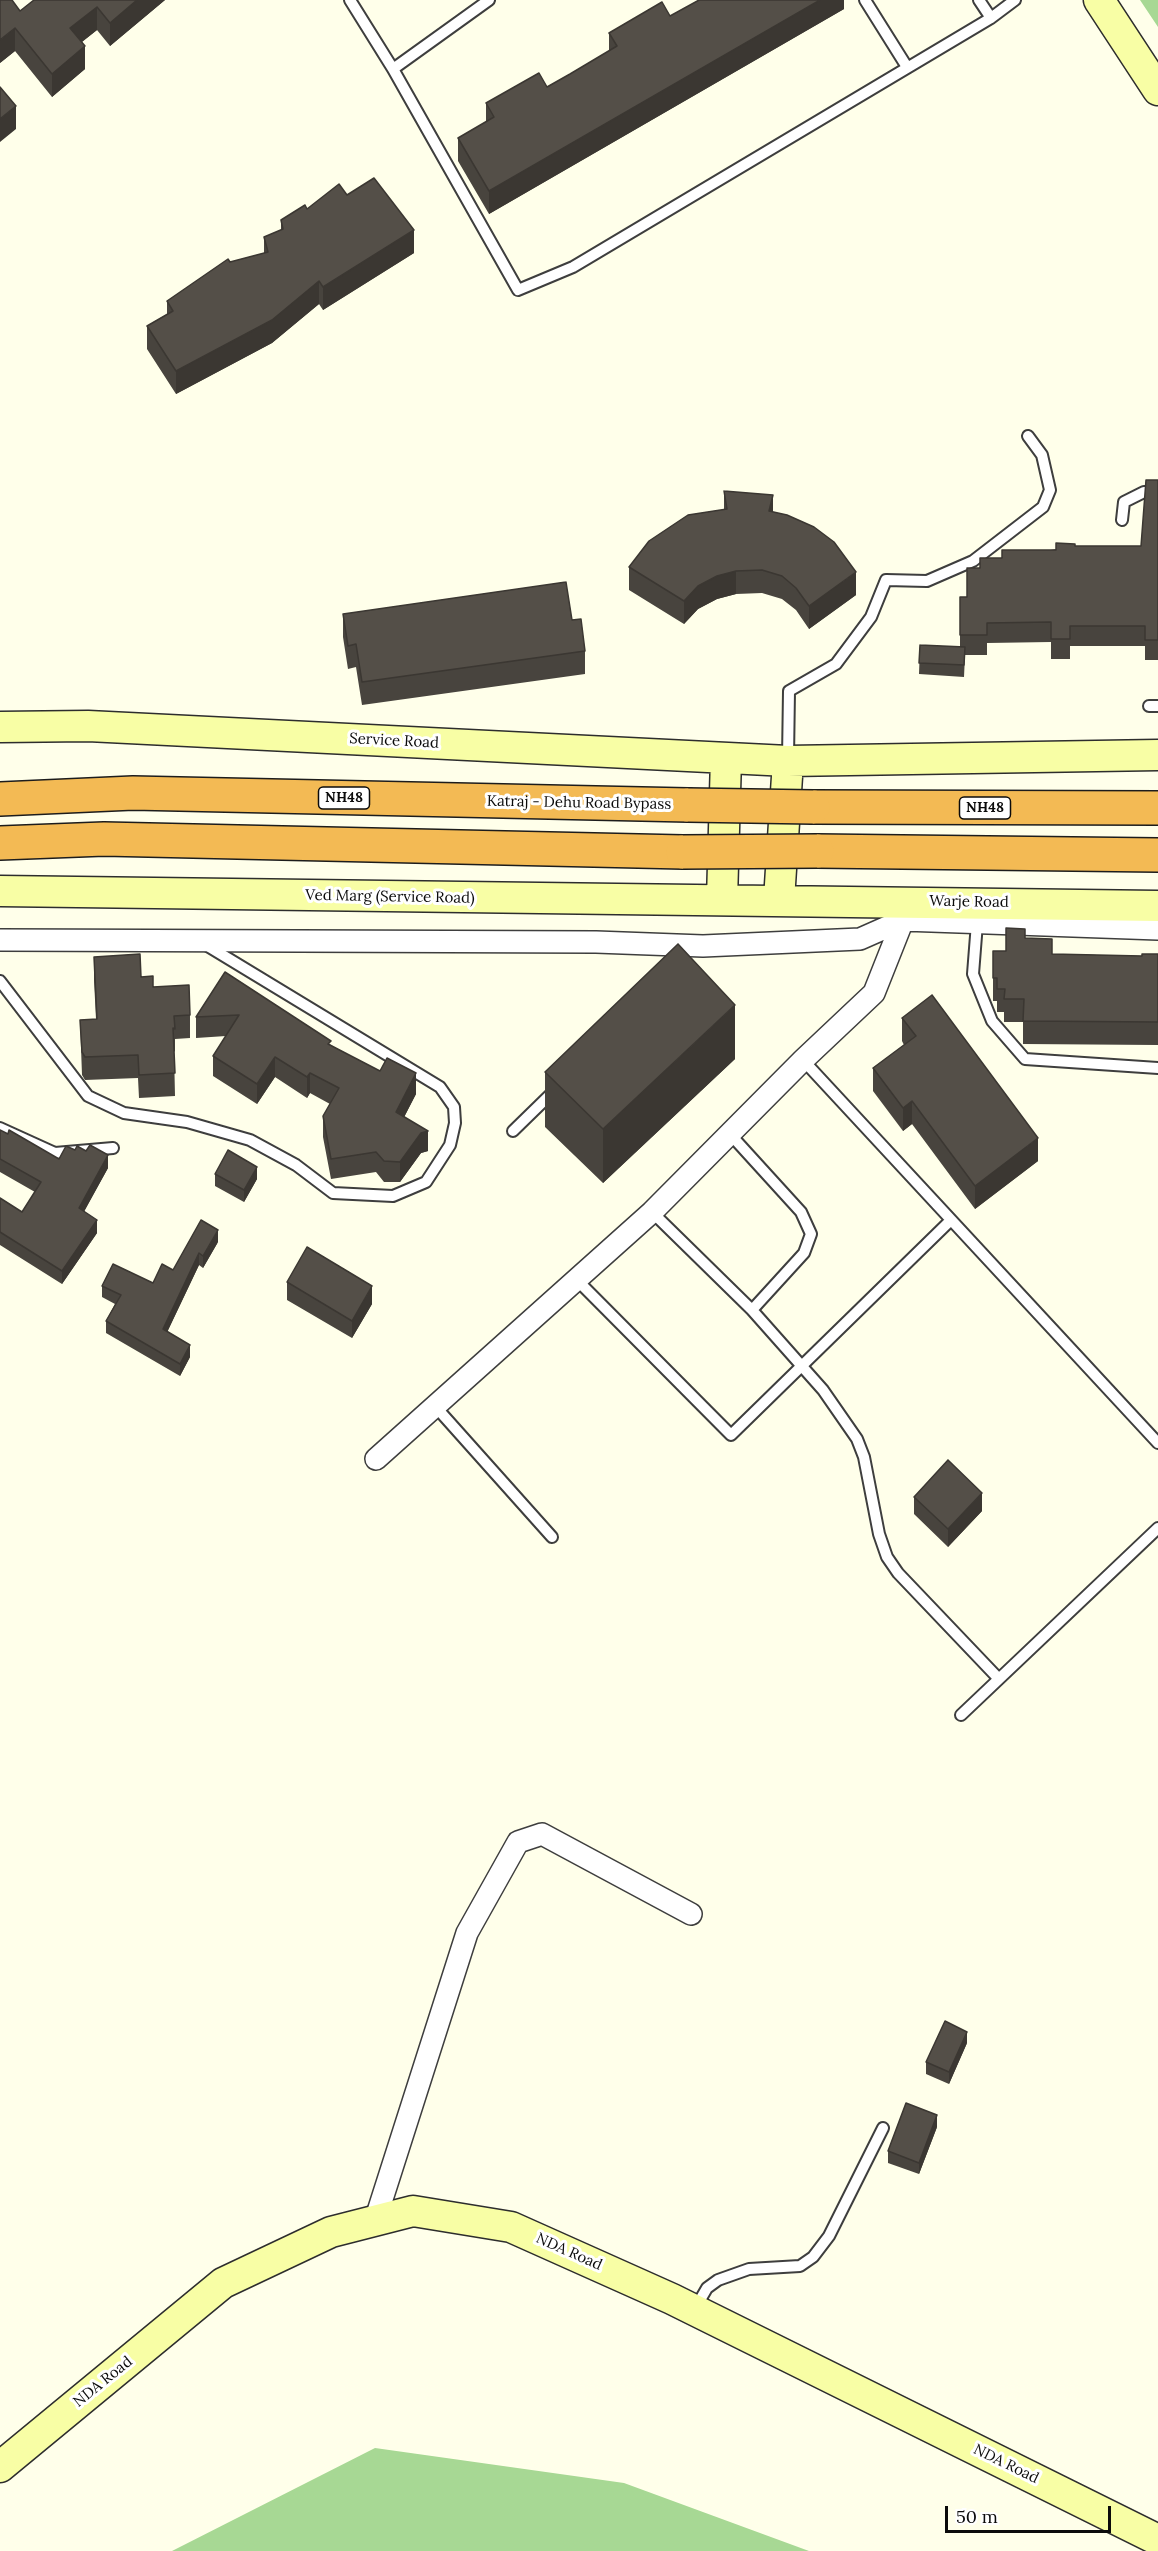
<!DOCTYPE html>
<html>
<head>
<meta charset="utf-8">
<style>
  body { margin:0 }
  #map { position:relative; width:1158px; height:2551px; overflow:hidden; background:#ffffea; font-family:Lora,serif }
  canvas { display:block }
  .scale { position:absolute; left:945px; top:2506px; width:166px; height:27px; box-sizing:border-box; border:3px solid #0b0b0b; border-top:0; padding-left:8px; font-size:18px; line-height:21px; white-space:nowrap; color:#0b0b0b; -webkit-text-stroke:4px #fff; paint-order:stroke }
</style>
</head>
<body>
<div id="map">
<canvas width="1158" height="2551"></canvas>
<div class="scale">50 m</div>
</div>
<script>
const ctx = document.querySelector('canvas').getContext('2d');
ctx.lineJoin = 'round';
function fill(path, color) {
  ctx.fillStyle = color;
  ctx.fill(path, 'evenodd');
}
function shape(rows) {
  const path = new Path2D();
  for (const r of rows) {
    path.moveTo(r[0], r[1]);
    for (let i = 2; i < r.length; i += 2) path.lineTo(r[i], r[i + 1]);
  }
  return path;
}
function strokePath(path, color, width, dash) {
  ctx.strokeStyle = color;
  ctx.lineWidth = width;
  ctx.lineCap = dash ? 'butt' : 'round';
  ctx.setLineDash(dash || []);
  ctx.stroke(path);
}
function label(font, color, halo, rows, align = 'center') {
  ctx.font = font + ' Lora,serif';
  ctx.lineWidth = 6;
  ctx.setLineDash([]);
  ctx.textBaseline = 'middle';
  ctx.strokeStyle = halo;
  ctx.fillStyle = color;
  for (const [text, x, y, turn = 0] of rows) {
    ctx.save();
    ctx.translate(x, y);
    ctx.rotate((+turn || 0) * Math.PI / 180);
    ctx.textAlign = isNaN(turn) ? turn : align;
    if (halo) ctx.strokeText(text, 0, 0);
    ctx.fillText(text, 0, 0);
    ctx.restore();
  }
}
fill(shape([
  [1140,0,1158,0,1158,27],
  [375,2448,624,2483,809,2551,172,2551]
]), '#a7d894');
const lane = shape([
  [350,0,393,69,518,290,573,267,991,18,1015,0],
  [865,0,907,67],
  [979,0,991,18],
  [393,69,489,0],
  [1122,520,1124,502,1144,492,1158,493],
  [1149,706,1158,706],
  [788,758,789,691,836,664,871,617,886,580,927,581,973,561,1043,507,1050,490,1042,455,1028,436],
  [977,923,973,974,992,1021,1025,1059,1158,1068],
  [0,981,88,1096,124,1113,187,1122,250,1140,296,1165,333,1193,393,1196,426,1182,450,1145,455,1123,454,1107,440,1087,206,945],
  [803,1060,1158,1443],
  [0,1128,55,1153,113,1148],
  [513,1131,555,1090],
  [730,1134,801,1212,811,1234,804,1253,752,1310],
  [652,1212,752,1310,823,1390,857,1439,864,1457,879,1534,887,1557,898,1573,999,1679],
  [576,1279,731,1435,951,1220],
  [435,1406,552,1537],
  [961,1715,1158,1528],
  [696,2307,707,2288,718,2280,749,2269,800,2266,813,2257,829,2236,883,2128]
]);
const street = shape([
  [911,909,903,920,1158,929],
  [0,940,596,942,703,946,860,939,903,920],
  [376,1459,652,1212,803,1060,874,993,903,920],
  [375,2221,467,1933,518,1842,542,1834,691,1914]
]);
const secondary = shape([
  [1099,0,1158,90],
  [0,727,88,726,788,761,1158,755],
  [0,891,1158,906],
  [722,900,726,758],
  [779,900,788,761],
  [0,2467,223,2283,331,2232,413,2211,511,2227,672,2299,1158,2540]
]);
const highway = shape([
  [0,799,133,793,688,805],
  [813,807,1158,808],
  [0,843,104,839,683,852],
  [817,851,1158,855]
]);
strokePath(lane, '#3e3e3e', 14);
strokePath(street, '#3e3e3e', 24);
strokePath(secondary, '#2d2d2d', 33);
strokePath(highway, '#1c1c1c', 36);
strokePath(lane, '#fff', 10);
strokePath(street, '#fff', 21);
strokePath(secondary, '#f8fea5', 30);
strokePath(highway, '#f3ba54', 33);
const highwayBridge = shape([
  [688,805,813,807],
  [683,852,817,851]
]);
strokePath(highwayBridge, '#1c1c1c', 36, []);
strokePath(highwayBridge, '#f3ba54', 33);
fill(shape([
  [34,0,165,0,110,46,97,30,82,42,85,69,52,97,15,51,0,63,20,11],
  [844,0,844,9,489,214,458,161,458,138,486,122,486,103,547,87,570,74,609,51,609,33,670,16],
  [347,195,414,253,323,310,319,304,272,343,176,394,147,349,147,326,167,314,167,301,230,262,264,253,264,237,281,230,281,220,307,209],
  [1158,480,1158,660,1145,660,1145,646,1070,646,1070,659,1051,659,1051,642,987,643,987,655,965,655,964,677,919,674,920,645,960,647,960,597,967,597,980,568,1002,558,1075,546,1141,546],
  [724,491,773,512,856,595,809,629,796,610,782,599,762,593,736,594,717,599,698,609,684,624,629,590,629,567,724,509],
  [343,614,572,620,585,651,585,674,362,705,356,667,348,669,343,637],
  [1025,938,1052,954,1142,956,1158,954,1158,1045,1023,1044,1023,1022,1004,1022,1004,1012,997,1012,997,1001,993,1001,993,951,1006,951],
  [94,957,141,977,190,1015,190,1038,175,1039,175,1052,174,1051,175,1096,139,1098,138,1078,85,1080,82,1075,80,1020,96,1019,94,980],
  [225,972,331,1045,416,1094,404,1117,428,1151,421,1153,400,1182,384,1182,376,1172,331,1179,323,1137,323,1116,330,1104,310,1093,307,1098,275,1077,257,1104,213,1076,213,1056,226,1036,196,1038,196,1017],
  [902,1018,1038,1161,975,1209,912,1124,903,1131,873,1091,873,1068,904,1045,902,1041],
  [735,1059,603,1183,545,1127,545,1072],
  [0,1130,59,1159,108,1168,84,1211,97,1233,62,1284,0,1245,0,1198,22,1212,35,1192,0,1172],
  [215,1174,257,1179,244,1202,215,1186],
  [218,1242,203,1268,199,1265,167,1332,190,1357,180,1376,106,1333,106,1321,115,1304,102,1297,102,1286,153,1283],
  [287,1282,372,1304,352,1338,287,1300],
  [914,1497,982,1511,948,1547,914,1514],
  [967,2043,949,2084,926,2074,926,2062],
  [937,2127,919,2174,888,2163,888,2151]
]), '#48443e');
fill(shape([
  [137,0,165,0,110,46,110,23],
  [820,0,844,0,844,9,489,214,489,191],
  [97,7,97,30,70,51,70,28],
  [15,28,15,51,0,63,0,40],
  [85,46,85,69,52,97,52,74],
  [16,106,16,129,0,142,0,119],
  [414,230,414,253,323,310,323,287],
  [319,281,319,304,272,343,176,394,176,371],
  [773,495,773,518,769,511],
  [736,571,736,594,717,599,698,609,684,624,684,601,698,586,717,576],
  [856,572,856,595,809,629,809,606],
  [735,1005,735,1059,603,1183,603,1129],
  [275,1057,275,1077,257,1104,257,1084],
  [310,1073,310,1093,307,1098,307,1077],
  [416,1073,416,1094,396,1133,396,1112],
  [912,1101,912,1124,903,1131,903,1108],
  [428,1131,428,1151,421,1153,400,1182,400,1162,421,1133],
  [1038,1138,1038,1161,975,1209,975,1186],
  [108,1155,108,1168,79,1221,79,1208],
  [257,1167,257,1179,244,1202,244,1190],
  [97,1220,97,1233,62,1284,62,1271],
  [218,1230,218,1242,203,1268,203,1256],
  [199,1253,199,1265,163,1341,163,1329],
  [372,1286,372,1304,352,1338,352,1321],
  [190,1345,190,1357,180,1376,180,1364],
  [982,1493,982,1511,948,1547,948,1529],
  [967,2032,967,2043,949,2084,949,2072],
  [937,2115,937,2127,919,2174,919,2163]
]), '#3b3732');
const building = shape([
  [0,0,12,0,20,11,34,0,137,0,110,23,97,7,70,28,85,46,52,74,15,28,0,40,0,0],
  [699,0,820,0,489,191,458,138,494,117,486,103,539,73,547,87,570,74,617,46,609,33,662,2,670,16,699,0],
  [0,87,16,106,0,119,0,87],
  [374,178,414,230,323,287,319,281,272,320,176,371,147,326,173,311,167,301,228,259,230,262,268,252,264,237,283,229,281,220,305,205,307,209,339,184,347,195,374,178],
  [1146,480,1158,480,1158,640,1145,640,1145,626,1070,626,1070,639,1051,639,1051,622,987,623,987,635,960,635,960,597,967,597,967,568,980,568,980,558,1002,558,1002,550,1056,550,1056,543,1075,544,1075,546,1141,546,1146,480],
  [724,491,773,495,769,511,787,515,814,527,834,542,856,572,809,606,796,588,782,576,762,570,736,571,717,576,698,586,684,601,629,567,649,541,688,515,727,509,724,491],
  [566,582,572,620,581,619,585,651,362,682,356,644,348,646,343,614,566,582],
  [920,645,965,647,964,665,919,663,920,645],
  [1006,928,1025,929,1025,938,1052,939,1052,954,1142,956,1142,954,1158,954,1158,1022,1023,1021,1024,999,1004,999,1005,989,997,989,997,978,993,978,993,951,1006,951,1006,928],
  [678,944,735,1005,603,1129,545,1072,678,944],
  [140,954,141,977,153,976,153,987,189,985,190,1015,174,1016,175,1029,173,1028,175,1073,139,1075,138,1055,85,1057,82,1052,80,1020,97,1019,94,957,140,954],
  [225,972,331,1041,328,1044,380,1071,387,1058,416,1073,396,1112,428,1131,421,1133,400,1162,384,1161,376,1152,331,1159,323,1116,339,1088,310,1073,307,1077,275,1057,257,1084,213,1056,239,1015,196,1017,225,972],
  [932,995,1038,1138,975,1186,912,1101,903,1108,873,1068,916,1036,902,1018,932,995],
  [0,1130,8,1134,9,1130,59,1159,66,1146,75,1150,77,1146,86,1151,90,1145,108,1155,79,1208,97,1220,62,1271,0,1232,0,1198,22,1212,41,1182,0,1159,0,1130],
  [228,1150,257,1167,244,1190,215,1174,228,1150],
  [201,1220,218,1230,203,1256,199,1253,163,1329,190,1345,180,1364,106,1321,121,1295,102,1286,113,1264,153,1283,162,1264,173,1270,201,1220],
  [307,1247,372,1286,352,1321,287,1282,307,1247],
  [948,1460,982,1493,948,1529,914,1497,948,1460],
  [945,2021,967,2032,949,2072,926,2062,945,2021],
  [906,2103,937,2115,919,2163,888,2151,906,2103]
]);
fill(building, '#544f48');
strokePath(building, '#3b3732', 1.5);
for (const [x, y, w] of [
  [344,798,51],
  [985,808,51]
]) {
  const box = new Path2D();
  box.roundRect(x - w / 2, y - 11, w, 22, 4.5);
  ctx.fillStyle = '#fff';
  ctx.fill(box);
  strokePath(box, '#0b0b0b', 1.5);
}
label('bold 14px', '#0b0b0b', null, [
  ["NH48",344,798],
  ["NH48",985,808]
]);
label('15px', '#0b0b0b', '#fff', [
  ["Service Road",394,741,3],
  ["Katraj - Dehu Road Bypass",579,803,1],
  ["Ved Marg (Service Road)",390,897,1],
  ["Warje Road",969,902,1],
  ["NDA Road",569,2252,24],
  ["NDA Road",103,2382,-39],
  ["NDA Road",1006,2464,26]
]);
</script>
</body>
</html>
